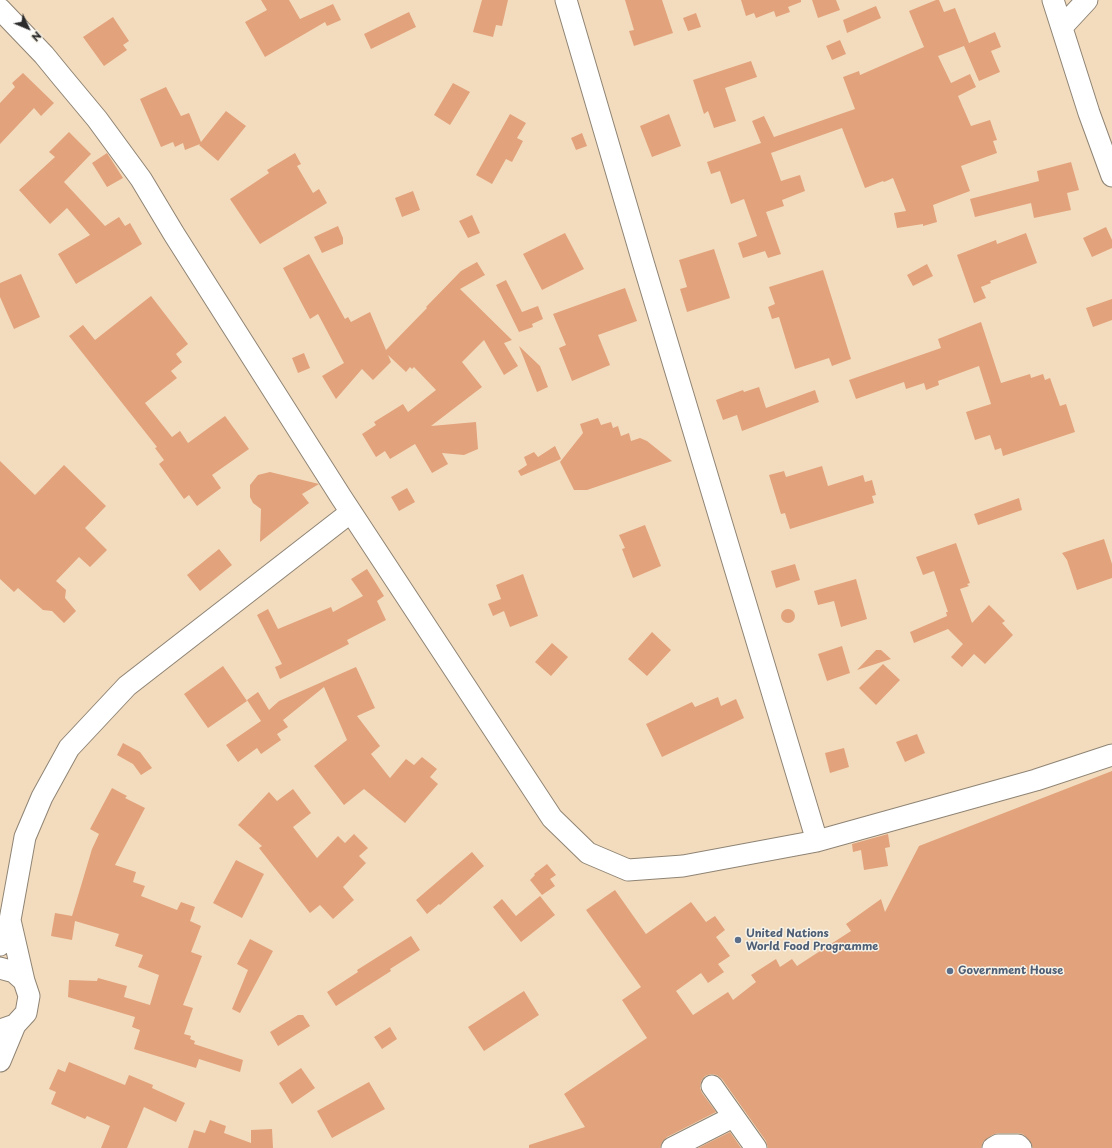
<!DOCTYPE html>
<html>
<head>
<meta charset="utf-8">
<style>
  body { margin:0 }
  #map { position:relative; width:1112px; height:1148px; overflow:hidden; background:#f3dcbe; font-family:"Playpen Sans",sans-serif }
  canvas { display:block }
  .north { position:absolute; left:8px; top:8px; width:40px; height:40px; -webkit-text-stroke:3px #f7f3e8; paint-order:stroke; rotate:134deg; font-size:11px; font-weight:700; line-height:16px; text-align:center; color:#2b2b2b }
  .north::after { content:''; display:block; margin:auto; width:14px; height:18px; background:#2b2b2b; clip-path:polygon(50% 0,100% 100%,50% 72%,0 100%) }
</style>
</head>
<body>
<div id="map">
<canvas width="1112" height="1148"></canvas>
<div class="north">N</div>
</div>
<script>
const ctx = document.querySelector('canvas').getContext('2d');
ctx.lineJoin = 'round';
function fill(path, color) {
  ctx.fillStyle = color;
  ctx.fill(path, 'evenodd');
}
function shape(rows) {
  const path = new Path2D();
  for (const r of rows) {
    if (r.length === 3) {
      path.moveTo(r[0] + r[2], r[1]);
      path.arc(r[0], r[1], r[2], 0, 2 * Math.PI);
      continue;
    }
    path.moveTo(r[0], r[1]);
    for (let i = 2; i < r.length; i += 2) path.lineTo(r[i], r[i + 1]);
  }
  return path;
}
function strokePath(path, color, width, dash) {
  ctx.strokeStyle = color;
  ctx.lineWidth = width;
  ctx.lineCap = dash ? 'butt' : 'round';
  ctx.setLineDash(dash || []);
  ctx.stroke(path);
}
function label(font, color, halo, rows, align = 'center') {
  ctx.font = font + ' "Playpen Sans",sans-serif';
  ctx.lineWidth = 3;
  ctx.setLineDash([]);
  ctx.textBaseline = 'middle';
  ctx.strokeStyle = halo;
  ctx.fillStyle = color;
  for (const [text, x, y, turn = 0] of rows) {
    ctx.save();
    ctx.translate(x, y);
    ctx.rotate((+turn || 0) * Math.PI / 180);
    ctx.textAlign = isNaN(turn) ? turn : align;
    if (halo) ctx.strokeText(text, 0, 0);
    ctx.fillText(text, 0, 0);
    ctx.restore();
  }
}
fill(shape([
  [261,0,289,0,300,19,333,4,341,20,327,26,325,22,265,57,245,22,267,10],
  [482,0,508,0,502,26,496,25,493,37,473,32],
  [625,0,662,0,673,33,634,46,629,31,634,30],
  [741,0,801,0,801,2,788,7,790,12,776,17,774,11,756,18,754,13,746,16],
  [812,0,836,0,840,10,818,18],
  [936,0,939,0,944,12,955,8,969,43,995,32,1001,47,991,51,1000,72,979,81,964,46,938,56,951,83,970,74,976,87,958,96,971,126,990,120,997,140,993,141,997,153,961,166,970,191,933,205,937,222,923,226,923,224,897,228,894,213,906,211,893,178,884,182,883,181,865,188,842,128,771,153,781,181,800,175,805,191,782,200,784,206,766,212,781,254,768,258,765,251,743,258,738,243,757,236,744,199,731,204,720,171,711,174,707,162,761,143,752,121,764,116,774,137,855,109,843,77,859,71,860,75,924,47,909,11],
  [876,6,881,18,847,33,843,20],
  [409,12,416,27,371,49,364,34],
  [696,13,701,27,688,31,683,18],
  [113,17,129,41,123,45,127,50,104,66,83,37],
  [840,40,846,54,832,60,826,46],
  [751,61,757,77,725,88,736,121,714,128,708,111,704,114,693,80],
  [23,73,54,103,41,116,34,108,0,144,0,103,15,87,12,83],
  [453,83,470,92,450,125,434,115],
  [166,87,181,116,189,113,201,142,226,111,246,126,218,161,199,145,200,144,185,150,183,143,175,147,173,142,161,147,140,99],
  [510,114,526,123,517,138,523,141,512,162,506,159,492,184,476,175],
  [669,114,681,146,652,157,640,126],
  [69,132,91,154,64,182,105,226,119,217,125,226,130,223,142,244,76,284,58,254,90,235,67,208,50,224,19,190,55,157,49,152],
  [582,133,587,146,576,150,571,138],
  [107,153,123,178,107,187,92,163],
  [295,153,301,164,297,166,313,193,319,189,327,203,260,244,230,199,269,173,267,170],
  [1071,162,1079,190,1067,193,1071,210,1034,218,1031,203,975,217,970,199,1039,181,1037,171],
  [413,191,420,210,402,217,395,198],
  [472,215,480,233,468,238,459,221],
  [338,226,343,238,343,244,322,253,314,237],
  [1106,227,1112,240,1112,248,1092,257,1083,238],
  [565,233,584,269,542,290,523,254],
  [1026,233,1037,263,990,281,991,283,981,287,986,298,974,303,957,255,996,240,997,244],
  [714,249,730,298,687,312,680,289,687,287,679,260],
  [309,254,345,319,348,317,351,322,370,312,386,350,427,308,426,307,461,271,477,262,485,275,460,289,512,340,504,343,518,366,504,375,484,340,462,362,482,387,431,426,476,422,478,449,464,455,442,453,448,464,432,473,415,444,390,459,385,451,376,457,362,434,376,425,374,422,403,404,408,412,436,390,414,367,412,369,410,367,406,372,388,355,391,362,373,380,362,369,336,399,322,376,344,363,318,314,310,319,283,268],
  [927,264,933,276,913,286,907,275],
  [823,270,851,359,832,366,829,358,795,369,779,317,772,319,768,307,775,304,769,287],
  [21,274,40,317,14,329,0,297,0,283],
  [506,280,522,312,538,306,543,319,532,324,533,327,519,332,496,285],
  [625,288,637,321,598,335,610,365,572,381,559,348,566,345,553,314],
  [151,296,188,344,176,354,182,362,171,371,177,378,145,403,172,437,180,431,188,443,225,416,249,449,212,475,221,488,197,506,189,495,184,499,159,464,164,460,155,448,157,447,69,336,83,325,95,340],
  [1112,299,1112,320,1093,327,1086,308],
  [981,322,1001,383,1030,374,1031,378,1043,374,1045,380,1050,378,1060,406,1066,404,1075,432,1003,456,1001,448,995,450,990,435,975,440,966,412,991,404,979,366,938,381,939,385,926,390,924,383,906,389,904,382,856,399,849,380,941,348,938,339],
  [519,346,540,366,548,387,537,392],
  [304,353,310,368,298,373,292,358],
  [759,387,766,408,815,390,819,402,742,431,737,415,723,420,716,400,743,390,744,392],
  [598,418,601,425,611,422,613,428,618,426,621,436,629,433,631,441,640,438,647,441,672,461,587,490,574,490,560,462,583,433,580,424],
  [555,446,561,459,521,476,518,471,527,465,524,457,534,452,538,457],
  [0,461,35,495,64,465,106,506,85,528,107,550,90,567,79,557,56,581,66,590,65,598,76,611,64,623,52,611,43,610,18,588,14,592,0,579],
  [822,466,828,486,863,475,865,482,872,480,876,495,872,496,874,503,790,529,785,513,781,514,769,475,784,471,786,477],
  [270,472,319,484,302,494,309,503,260,542,261,509,253,503,250,497,250,485,258,475],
  [407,488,415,502,399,511,391,497],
  [1019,498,1022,510,978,525,974,514],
  [645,525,661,566,633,578,622,549,625,548,619,535],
  [1104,539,1112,564,1112,578,1077,590,1067,560,1062,553],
  [956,543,970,583,967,584,969,586,960,589,972,623,989,605,1005,621,1002,623,1013,635,985,664,974,654,962,667,951,657,963,644,948,629,914,643,910,632,947,616,946,612,948,612,934,571,923,575,916,557],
  [219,549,232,565,200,591,187,575],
  [795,564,800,580,776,588,771,571],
  [367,569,384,596,377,601,386,620,347,640,349,644,280,679,275,667,282,664,257,615,268,609,278,629,331,607,333,612,363,596,351,579],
  [523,574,538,616,510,627,504,611,493,616,488,604,501,599,496,585],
  [856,579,867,619,841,627,834,601,818,605,814,591],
  [788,616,7],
  [652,632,671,650,647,676,628,659],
  [552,643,568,657,551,676,535,662],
  [842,646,850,673,827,681,818,654],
  [876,650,881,650,891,659,857,670],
  [883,664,900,680,876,705,859,688],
  [223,666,247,701,208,728,184,694],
  [356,667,375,708,357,716,380,746,371,754,390,778,406,759,414,765,422,757,437,769,430,777,438,784,405,823,364,789,344,805,314,766,347,740,324,687,283,720,288,727,277,734,281,740,261,754,257,748,238,762,226,745,261,721,247,700,258,692,269,710,279,701],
  [718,697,721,706,736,699,744,718,662,757,646,724,692,702,695,707],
  [917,734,925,753,905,762,896,742],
  [123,743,140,752,152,768,141,775,133,764,117,755],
  [844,748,849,767,830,773,825,753],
  [1112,771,1112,1148,1033,1148,1032,1145,1029,1140,1023,1134,1018,1133,998,1133,992,1135,983,1142,981,1148,768,1148,766,1141,722,1079,717,1075,711,1074,705,1076,701,1081,700,1088,702,1093,716,1112,667,1137,662,1142,660,1148,529,1148,529,1145,585,1127,564,1094,647,1038,622,1000,641,987,586,910,615,890,646,934,691,902,706,922,715,916,725,930,716,937,730,956,718,964,724,972,708,983,701,973,676,991,693,1015,728,992,733,1000,756,982,751,975,776,959,780,967,792,959,797,966,851,931,846,924,881,899,885,912,919,846],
  [112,788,127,796,125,798,145,808,115,865,136,872,133,882,145,886,141,896,177,910,181,902,195,907,190,921,201,926,191,952,202,956,183,1005,193,1008,184,1034,191,1036,190,1039,195,1041,194,1044,243,1060,240,1072,199,1059,196,1068,134,1049,140,1030,132,1027,135,1017,68,997,69,980,97,981,98,978,127,986,124,997,150,1005,159,975,138,967,143,955,115,946,119,934,75,921,72,940,51,936,55,913,72,916,92,849,99,834,90,829],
  [293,789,311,813,293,827,317,858,338,836,345,843,354,834,368,848,359,856,366,863,343,887,354,900,333,919,320,905,310,913,259,848,262,846,238,825,269,792,277,801],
  [888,834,890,847,885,848,888,866,864,870,861,850,853,852,852,844],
  [472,852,484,866,440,905,439,904,427,914,416,900],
  [236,860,264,874,242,918,213,903],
  [547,864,556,875,550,879,555,886,542,895,530,880,535,875,534,874],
  [540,896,555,915,521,942,493,907,502,899,516,916],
  [411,936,420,950,390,969,391,971,336,1006,327,992,358,972,357,970],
  [250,939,273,951,240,1013,232,1009,248,970,237,964],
  [524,991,539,1015,484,1051,468,1027],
  [298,1015,303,1015,310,1026,278,1046,270,1032],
  [390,1027,397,1039,382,1049,374,1037],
  [69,1062,125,1085,129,1075,153,1085,152,1088,185,1103,176,1122,144,1107,127,1148,101,1148,110,1126,87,1116,85,1119,51,1104,56,1092,49,1089,58,1069,65,1072],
  [301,1068,315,1088,292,1104,279,1083],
  [369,1082,385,1109,332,1138,317,1111],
  [210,1120,226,1126,224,1133,251,1143,251,1130,272,1129,273,1148,188,1148,194,1130,205,1133],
  [730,1132,741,1148,698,1148]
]), '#e2a27b');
const minor = shape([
  [566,0,643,262,817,841],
  [1053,0,1089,113,1112,176],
  [0,9,44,55,62,77,97,119,141,179,174,234,341,497,552,818,588,853,628,870,683,866,817,841,1036,780,1112,755],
  [1062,27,1087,0],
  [10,920,24,981],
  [0,945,10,920,25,837,42,797,69,748,127,686,351,512],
  [0,968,14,972,24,981,29,996,26,1013,15,1025,0,1030],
  [0,1061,15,1025],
  [712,1086,756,1148],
  [672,1148,733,1117],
  [993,1148,998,1145,1018,1145,1021,1148]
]);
strokePath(minor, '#8f8474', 23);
strokePath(minor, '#fff', 21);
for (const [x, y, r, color] of [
  [738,940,4,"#5c6f8a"],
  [950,971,4,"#5c6f8a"]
]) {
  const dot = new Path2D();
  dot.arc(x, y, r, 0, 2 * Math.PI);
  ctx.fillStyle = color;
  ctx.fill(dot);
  strokePath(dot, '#f7f3e8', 1.5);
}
label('bold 11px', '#4e5e75', '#f7f3e8', [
  ["United Nations",746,934],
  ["World Food Programme",746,947],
  ["Government House",958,971]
], 'left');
</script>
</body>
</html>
